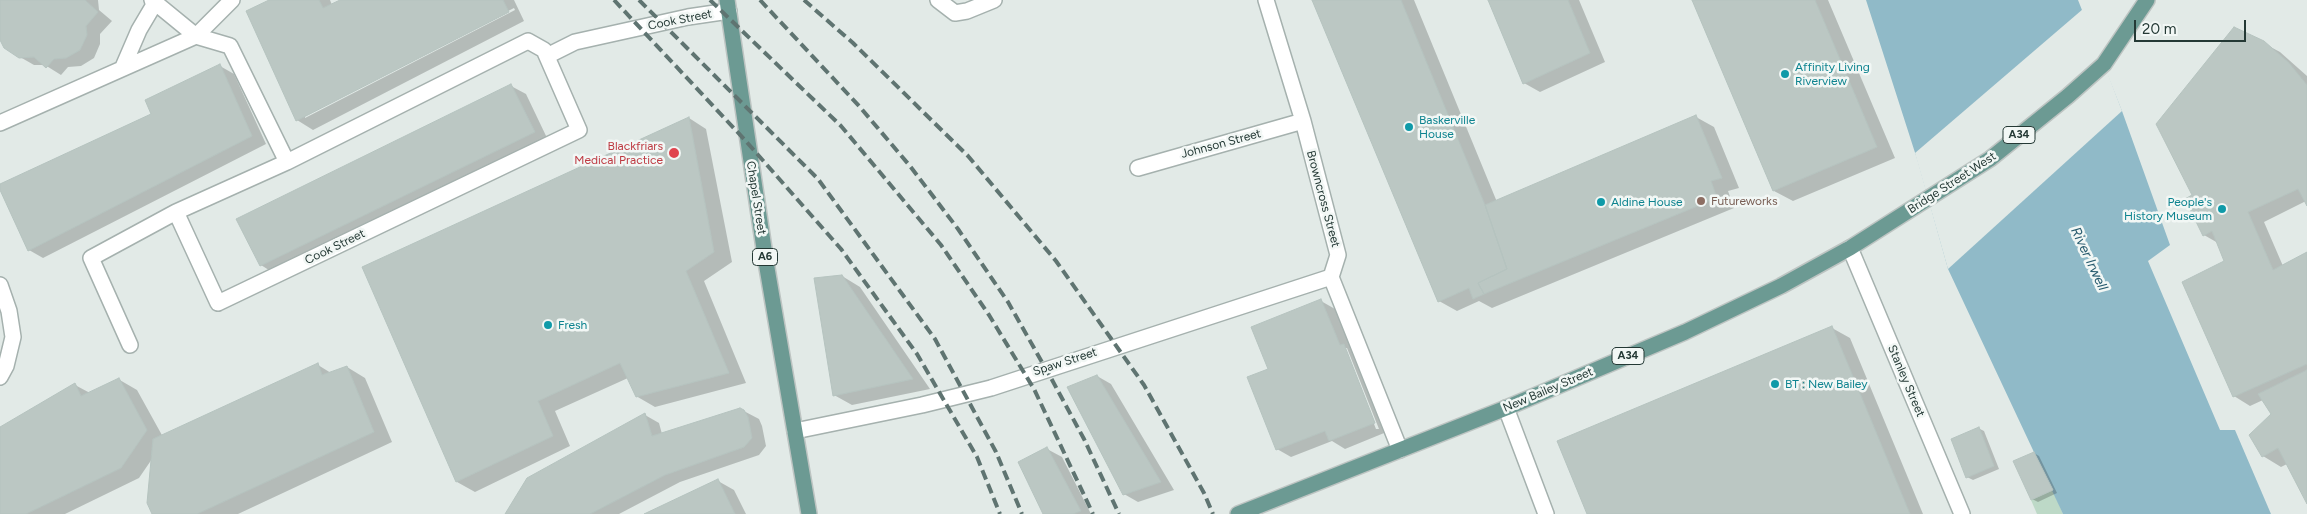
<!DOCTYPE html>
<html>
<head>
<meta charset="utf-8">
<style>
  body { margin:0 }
  #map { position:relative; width:2307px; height:514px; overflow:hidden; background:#e2eae7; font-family:Figtree,sans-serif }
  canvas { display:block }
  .scale { position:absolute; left:2134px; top:20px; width:112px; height:22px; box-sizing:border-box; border:2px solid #243935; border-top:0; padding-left:6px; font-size:15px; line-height:18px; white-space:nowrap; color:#243935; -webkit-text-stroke:4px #f2f7f5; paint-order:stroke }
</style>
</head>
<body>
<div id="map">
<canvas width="2307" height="514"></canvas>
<div class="scale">20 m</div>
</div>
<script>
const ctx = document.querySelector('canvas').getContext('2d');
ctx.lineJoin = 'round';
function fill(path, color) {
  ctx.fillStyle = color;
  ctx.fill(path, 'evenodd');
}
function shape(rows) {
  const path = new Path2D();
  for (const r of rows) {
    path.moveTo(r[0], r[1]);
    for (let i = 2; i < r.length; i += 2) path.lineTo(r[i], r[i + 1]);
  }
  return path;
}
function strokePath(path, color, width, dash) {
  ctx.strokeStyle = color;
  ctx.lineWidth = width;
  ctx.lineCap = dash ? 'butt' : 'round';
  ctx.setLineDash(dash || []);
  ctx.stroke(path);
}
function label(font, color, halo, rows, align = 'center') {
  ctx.font = font + ' Figtree,sans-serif';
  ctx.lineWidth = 5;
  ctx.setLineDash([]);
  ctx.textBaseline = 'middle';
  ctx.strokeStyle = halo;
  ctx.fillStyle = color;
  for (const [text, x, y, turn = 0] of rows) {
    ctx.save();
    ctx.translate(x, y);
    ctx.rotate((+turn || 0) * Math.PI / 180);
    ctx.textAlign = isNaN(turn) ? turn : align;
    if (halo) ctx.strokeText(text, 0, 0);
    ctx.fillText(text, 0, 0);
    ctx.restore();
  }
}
fill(shape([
  [2053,490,2063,514,2037,514,2031,500]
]), '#bdd9c7');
fill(shape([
  [1866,0,2078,0,2122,111,2170,245,2148,261,2220,430,2235,430,2271,514,2063,514,1948,269,1918,162]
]), '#90bac8');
fill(shape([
  [2083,9,2122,111,1948,269,1915,153]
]), '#e2eae7');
fill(shape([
  [0,0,98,0,99,10,112,21,100,34,100,44,94,58,81,66,68,67,61,75,45,65,34,65,20,57,0,38],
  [272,0,330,0,332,5,342,0,514,0,524,21,313,130,297,120],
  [514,8,515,10,305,118,305,115],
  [1313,0,1414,0,1497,202,1696,117,1714,127,1739,188,1728,191,1734,208,1492,308,1479,301,1457,311,1439,301],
  [1489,0,1579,0,1605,62,1540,92,1524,83],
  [1693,0,1828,0,1895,158,1793,201,1774,191],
  [2263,43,2280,52,2307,76,2307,203,2306,201,2264,222,2283,266,2307,253,2307,502,2287,464,2281,467,2263,456,2272,415,2263,400,2250,406,2234,396,2226,261,2218,243,2204,235,2194,196],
  [220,66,234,74,266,144,43,258,29,250,0,186,153,114],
  [511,86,526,94,548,140,275,274,261,265],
  [689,118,706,129,732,262,704,281,746,383,655,407,636,396,628,378,555,411,570,446,475,492,457,482,364,268],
  [842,276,860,287,930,389,852,405,834,395],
  [1321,301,1335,309,1352,350,1358,353,1389,431,1345,449,1332,441,1291,457,1277,449],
  [1344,348,1347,348,1379,429,1376,429],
  [1832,328,1850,338,1923,514,1588,514],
  [318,365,331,373,347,367,365,378,392,442,238,514,153,514,152,459,139,478,65,514,0,514,0,428,75,385,90,393,118,379,137,390,163,437],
  [1097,376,1111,384,1174,490,1138,502,1124,494],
  [740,409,759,419,762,426,766,446,759,455,680,482,619,514,507,514,645,415,659,423,662,434],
  [1978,428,1984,431,1999,469,1973,480,1967,477],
  [1047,449,1062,457,1091,514,1045,514],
  [2034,453,2039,456,2057,493,2038,502,2032,499],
  [718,481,734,490,746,514,647,514]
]), '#0003');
const building = shape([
  [0,0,85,0,98,12,86,26,87,35,80,50,66,58,54,59,46,68,34,57,19,58,4,48,0,40,0,0],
  [269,0,319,0,323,8,340,0,503,0,509,12,296,121,246,11,269,0],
  [1312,0,1401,0,1485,205,1507,269,1478,283,1484,294,1473,299,1469,288,1438,302,1312,0],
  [1488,0,1568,0,1590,53,1523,84,1488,0],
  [1692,0,1815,0,1877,147,1773,191,1692,0],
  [2234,27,2264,41,2289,63,2307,85,2307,206,2298,189,2248,212,2273,270,2307,252,2307,364,2233,397,2182,282,2224,261,2212,231,2203,236,2185,199,2192,195,2156,124,2234,27],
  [220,64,252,136,28,251,0,190,0,184,151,114,145,100,220,64],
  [511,84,535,132,260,266,236,219,511,84],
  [1696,115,1722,178,1711,181,1717,198,1484,294,1478,283,1507,269,1485,205,1696,115],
  [689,117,714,252,686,271,729,373,636,397,620,363,538,401,553,436,456,482,362,267,689,117],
  [842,275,913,379,833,396,814,278,842,275],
  [1321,299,1340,345,1344,344,1375,423,1329,441,1325,431,1276,450,1247,377,1268,369,1251,327,1321,299],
  [1832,326,1910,514,1587,514,1557,441,1832,326],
  [318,363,322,375,347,366,374,432,197,514,152,514,147,503,153,439,318,363],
  [2307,370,2307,504,2278,448,2262,457,2249,435,2271,414,2258,394,2307,370],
  [1097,375,1119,412,1161,482,1123,495,1067,387,1097,375],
  [119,378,147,430,121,468,26,514,0,514,0,427,75,383,81,396,119,378],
  [740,408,744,410,748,417,752,438,744,447,665,475,590,514,505,514,527,478,645,413,652,436,740,408],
  [1979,427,1994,466,1966,478,1951,439,1979,427],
  [1047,447,1081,511,1073,514,1043,514,1018,462,1047,447],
  [2034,452,2053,490,2031,500,2013,461,2034,452],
  [718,479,735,514,644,514,718,479]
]);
fill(building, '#bbc7c3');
strokePath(building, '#b5c3bf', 1);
const lane = shape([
  [152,0,196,36,230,46,287,162,176,212,218,303,579,130,544,50,528,41,287,162],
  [938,0,955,13,967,11,994,0],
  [1266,0,1303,121,1338,255,1331,277,1400,450],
  [547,56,575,42,688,17,729,11],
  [123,67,139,30,155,3],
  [0,123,196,36,232,0],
  [1138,168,1303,121],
  [0,285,9,311,13,337,6,366,0,377],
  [130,345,91,258,176,212],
  [795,431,922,405,991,388,1331,277]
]);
const street = shape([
  [1850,248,1962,514],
  [1506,408,1546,514]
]);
const primary = shape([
  [727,0,766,262,809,514],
  [1238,514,1506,408,1685,332,1781,286,1850,248,1990,159,2068,96,2104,64,2147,0]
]);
strokePath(lane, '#a5b1ae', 18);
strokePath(street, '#a5b1ae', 18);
strokePath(primary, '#bdc4c2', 18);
strokePath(lane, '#fff', 15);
strokePath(street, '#fff', 15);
strokePath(primary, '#6c9a93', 15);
strokePath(shape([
  [614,0,744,139,841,249,917,354,977,457,1000,514],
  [639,0,818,179,935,339,996,452,1022,514],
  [710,0,841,126,941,245,989,315,1034,389,1093,514],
  [760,0,859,106,910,166,958,229,1008,302,1051,378,1084,439,1119,514],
  [804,0,853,43,968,156,1056,261,1144,385,1204,493,1213,514]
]), '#5f7471', 4, [10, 5]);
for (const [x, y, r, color] of [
  [1785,74,5,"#0f9aa8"],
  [1409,127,5,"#0f9aa8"],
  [674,153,6,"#e0444e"],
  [1701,201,5,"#8d6e63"],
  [1601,202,5,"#0f9aa8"],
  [2222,209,5,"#0f9aa8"],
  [548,325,5,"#0f9aa8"],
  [1775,384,5,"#0f9aa8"]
]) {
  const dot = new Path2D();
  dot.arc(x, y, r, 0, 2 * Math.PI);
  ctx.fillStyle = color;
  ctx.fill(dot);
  strokePath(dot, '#f2f7f5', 2);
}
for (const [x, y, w] of [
  [2019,135,32],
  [765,257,25],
  [1628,356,32]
]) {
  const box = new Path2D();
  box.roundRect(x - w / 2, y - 8.5, w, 17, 4);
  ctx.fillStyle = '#f2f7f5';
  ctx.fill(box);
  strokePath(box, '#243935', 1);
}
label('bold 11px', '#243935', null, [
  ["A34",2019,135],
  ["A6",765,257],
  ["A34",1628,356]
]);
label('12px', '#243935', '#f2f7f5', [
  ["Cook Street",680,20,-11],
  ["Johnson Street",1221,144,-15],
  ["Bridge Street West",1952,183,-33],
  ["Chapel Street",756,198,81],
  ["Browncross Street",1323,199,75],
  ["Cook Street",335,247,-26],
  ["Spaw Street",1065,362,-18],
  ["Stanley Street",1906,381,67],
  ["New Bailey Street",1548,390,-23]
]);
label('12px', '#0d838f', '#f2f7f5', [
  ["Affinity Living",1795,67],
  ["Riverview",1795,81],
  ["Baskerville",1419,120],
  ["House",1419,134],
  ["Aldine House",1611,202],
  ["People's",2212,202,"right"],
  ["History Museum",2212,216,"right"],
  ["Fresh",558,325],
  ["BT : New Bailey",1785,384]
], 'left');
label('12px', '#be3a42', '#f2f7f5', [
  ["Blackfriars",663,146],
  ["Medical Practice",663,160]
], 'right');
label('12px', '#785e54', '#f2f7f5', [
  ["Futureworks",1711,201]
], 'left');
label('italic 14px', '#265a6d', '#f2f7f5', [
  ["River Irwell",2089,259,65]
]);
</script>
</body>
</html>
